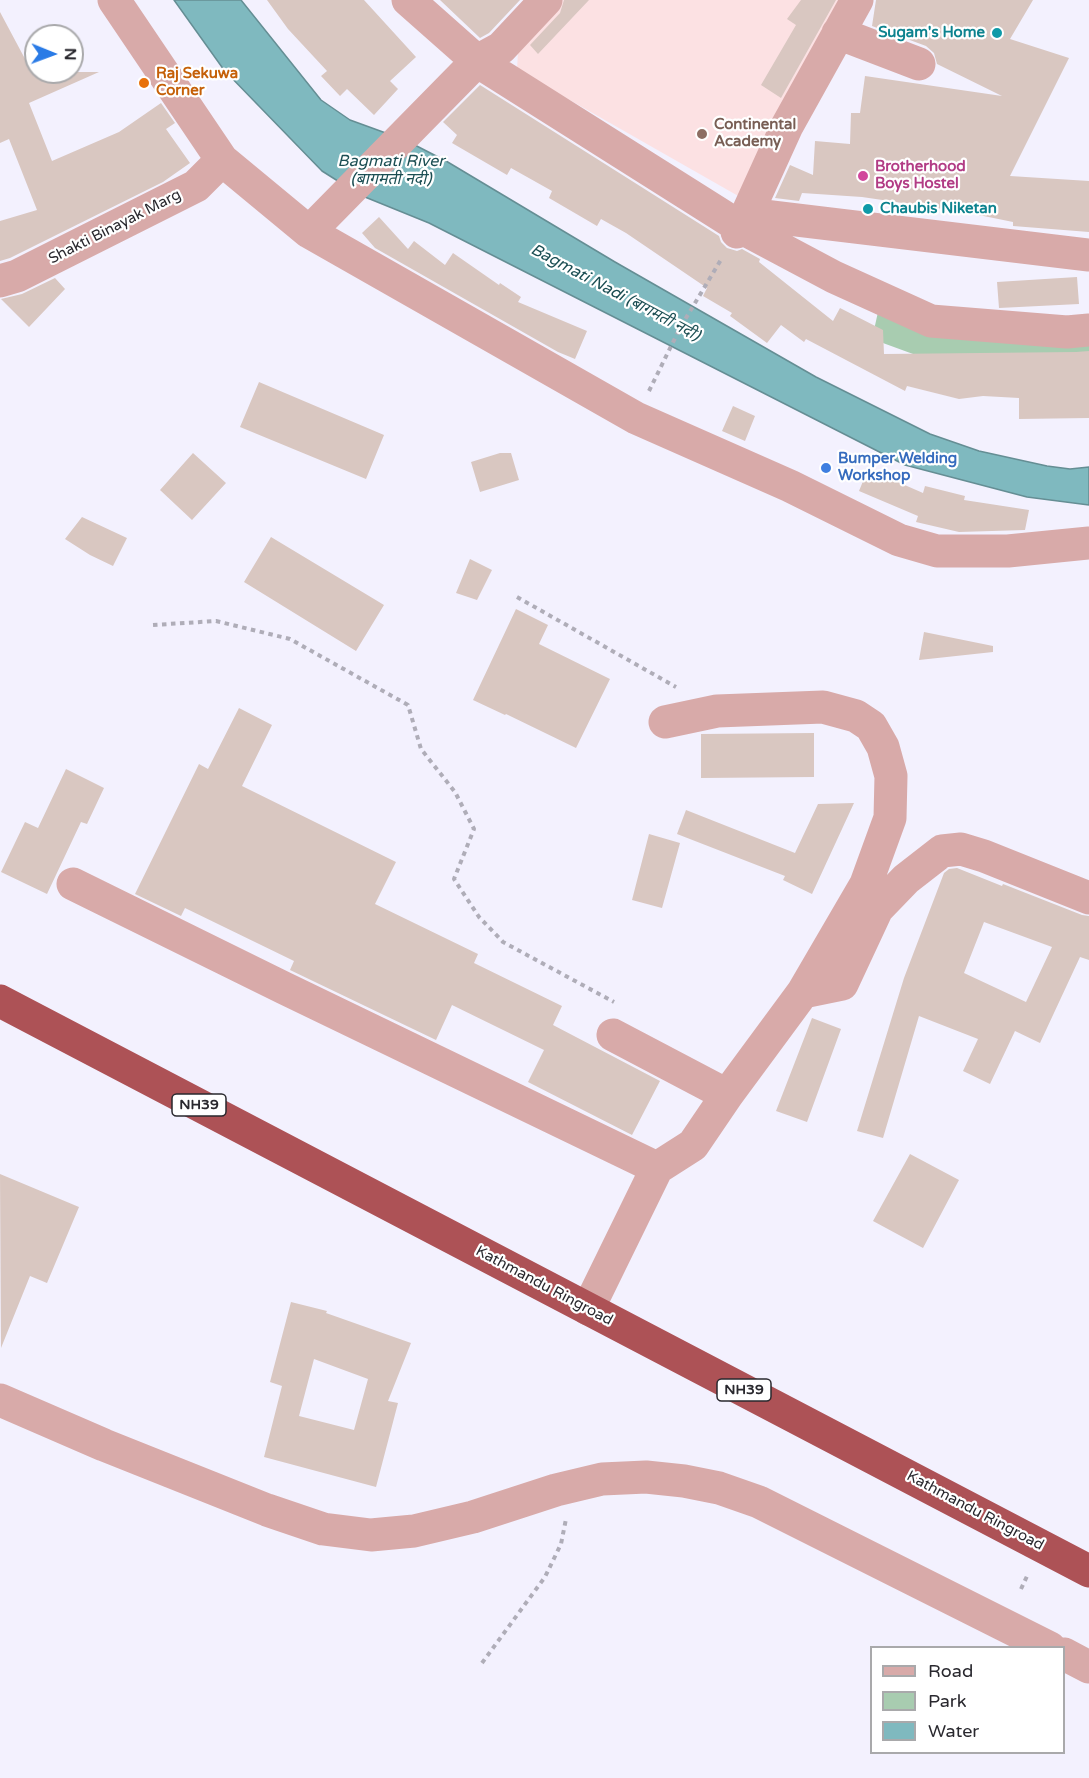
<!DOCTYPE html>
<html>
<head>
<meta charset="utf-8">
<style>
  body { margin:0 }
  #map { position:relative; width:1089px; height:1778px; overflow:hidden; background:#f3f1fe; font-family:"Varela Round",sans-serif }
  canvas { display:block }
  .legend { position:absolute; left:870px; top:1646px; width:195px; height:108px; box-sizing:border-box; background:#fff; border:2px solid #a9a9ab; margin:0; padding:8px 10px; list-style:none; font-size:18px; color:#29282e }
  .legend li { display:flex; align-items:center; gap:12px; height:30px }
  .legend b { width:30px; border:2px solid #a9a9ab }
  .north { position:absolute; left:24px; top:24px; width:60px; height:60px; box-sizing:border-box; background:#fff; border:2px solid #a9a9ab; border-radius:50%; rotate:91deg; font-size:16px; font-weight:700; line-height:24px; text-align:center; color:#29282e }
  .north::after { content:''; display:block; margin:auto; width:21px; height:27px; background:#2a7be6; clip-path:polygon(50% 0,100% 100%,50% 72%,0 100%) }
</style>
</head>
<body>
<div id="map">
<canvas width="1089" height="1778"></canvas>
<ul class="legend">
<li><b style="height:8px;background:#d8aaa9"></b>Road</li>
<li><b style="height:16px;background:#a8ccb0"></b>Park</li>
<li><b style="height:16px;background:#7fb9bf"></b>Water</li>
</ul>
<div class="north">N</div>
</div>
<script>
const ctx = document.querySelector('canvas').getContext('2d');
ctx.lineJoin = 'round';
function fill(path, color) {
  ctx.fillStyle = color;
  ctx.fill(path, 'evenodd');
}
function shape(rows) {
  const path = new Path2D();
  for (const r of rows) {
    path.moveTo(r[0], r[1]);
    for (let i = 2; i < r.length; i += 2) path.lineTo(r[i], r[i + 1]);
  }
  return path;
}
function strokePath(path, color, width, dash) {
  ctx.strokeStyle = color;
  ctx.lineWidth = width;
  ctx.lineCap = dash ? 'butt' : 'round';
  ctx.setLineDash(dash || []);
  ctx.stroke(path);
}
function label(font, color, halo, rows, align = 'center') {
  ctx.font = font + ' "Varela Round","Noto Sans Devanagari",sans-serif';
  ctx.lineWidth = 4.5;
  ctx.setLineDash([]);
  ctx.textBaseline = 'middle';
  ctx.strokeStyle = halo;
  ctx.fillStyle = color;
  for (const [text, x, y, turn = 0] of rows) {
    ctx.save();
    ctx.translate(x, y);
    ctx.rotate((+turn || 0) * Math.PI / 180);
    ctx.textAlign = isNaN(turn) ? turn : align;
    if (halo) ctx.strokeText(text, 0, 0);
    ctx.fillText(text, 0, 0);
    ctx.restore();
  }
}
fill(shape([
  [561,0,849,0,740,197,517,70,518,51]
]), '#fce1e3');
fill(shape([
  [884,285,954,314,1089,328,1089,404,1058,407,872,339]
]), '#a8ccb0');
const water = shape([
  [174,0,241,0,321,100,350,120,405,140,446,161,615,262,816,377,930,434,979,451,1047,466,1070,469,1089,467,1089,505,1027,497,905,465,429,223,360,195,322,171,224,70,174,0]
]);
fill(water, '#7fb9bf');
strokePath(water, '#658e94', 1.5);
fill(shape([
  [267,0,364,0,416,57,390,81,398,89,374,115,347,89,340,96,321,76,327,71,288,29],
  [440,0,520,0,489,33,480,38],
  [564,0,589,0,538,54,530,45,560,13],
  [801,0,836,0,781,98,761,85,796,25,787,19],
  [876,0,1033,0,1010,39,1069,58,1010,176,1089,181,1089,232,1013,226,1013,222,964,212,862,197,802,193,799,201,775,198,790,165,813,175,815,141,850,144,851,113,860,113,865,76,1002,96,937,64,934,53,926,46,872,26],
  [0,12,32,72,99,72,29,103,52,161,119,132,161,103,175,123,166,129,190,163,163,182,10,258,0,261,0,221,37,210,9,139,0,143],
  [480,85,719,236,721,242,727,248,737,251,742,249,760,259,759,262,833,321,840,308,883,330,884,354,1076,352,1089,351,1089,418,1019,419,1019,398,983,396,959,399,907,386,905,391,806,339,804,342,781,325,767,343,730,316,732,313,703,296,707,288,626,233,601,219,597,226,549,198,552,191,511,168,507,175,452,143,457,135,443,122],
  [379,217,408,249,414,241,445,265,453,253,499,285,500,283,521,297,518,302,587,331,575,359,558,352,375,248,362,233],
  [1077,277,1079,304,999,308,997,282],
  [55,278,65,289,29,327,1,299,22,294],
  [259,382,384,435,366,479,240,427],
  [733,406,755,416,745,441,722,431],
  [193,453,226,483,192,520,160,490],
  [500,453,511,453,519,480,480,492,471,462],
  [868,469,923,493,925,486,965,496,964,500,1029,510,1025,530,959,532,916,522,918,516,859,491],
  [82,517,127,538,113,566,90,555,65,539],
  [271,537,384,605,356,651,244,582],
  [470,559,492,570,477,600,456,593],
  [516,609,548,625,539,644,610,679,576,748,506,714,505,715,473,700],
  [924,632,993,646,993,652,919,660],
  [239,708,272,725,242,786,396,862,375,904,478,954,474,963,562,1006,553,1025,660,1081,632,1135,528,1082,544,1050,452,1005,436,1040,290,970,294,961,185,908,181,916,135,894,199,764,208,769],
  [814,733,814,777,701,778,701,734],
  [66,769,104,788,87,824,81,822,47,894,1,872,25,822,38,828],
  [854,803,812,894,783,880,785,876,677,834,686,810,795,853,818,804],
  [649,834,680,843,662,908,632,900],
  [957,868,1002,886,1003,884,1082,915,1089,916,1089,960,1080,957,1040,1043,1015,1031,990,1084,963,1071,978,1039,919,1016,883,1138,857,1131,904,978,944,873,949,869],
  [984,922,1052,947,1026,1002,964,973],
  [812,1018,841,1029,807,1122,776,1111],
  [910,1154,959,1180,923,1248,873,1221],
  [0,1174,79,1207,47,1283,30,1276,1,1348],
  [291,1302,327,1311,326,1313,411,1343,388,1401,398,1403,376,1487,264,1457,282,1386,270,1382],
  [314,1359,368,1379,354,1430,299,1416]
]), '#d9c7c1');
strokePath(shape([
  [649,391,680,328,722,258],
  [517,597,676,687],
  [153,625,216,621,290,639,408,705,421,749,455,792,474,829,454,879,479,917,503,942,614,1002],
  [1021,1589,1028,1574],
  [482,1663,545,1577,561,1544,566,1519]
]), '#afadb8', 4, [4.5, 4.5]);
strokePath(shape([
  [114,0,222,160,309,232,636,418,790,486,899,540,937,551,1008,551,1089,543],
  [408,0,477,61,740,227,834,277,931,321,1067,332,1089,330],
  [838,33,919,64],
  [747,214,1089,255],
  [309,232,477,61,501,48,546,0],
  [737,232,747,214,787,126,857,0],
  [0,281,17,276,196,186,222,160],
  [665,722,717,711,823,707,856,716,871,726,883,747,891,776,890,818,866,884,803,992],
  [73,884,284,988,657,1168,588,1309],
  [613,1035,727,1095,803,992,842,984,877,909,906,879,942,851,961,849,984,856,1089,898],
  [657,1168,693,1145,727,1095],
  [0,1400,104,1445,267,1510,323,1529,371,1535,414,1531,473,1517,556,1490,602,1479,646,1477,684,1481,719,1488,759,1502,1050,1648],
  [1064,1654,1089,1667]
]), '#d8aaa9', 33);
strokePath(shape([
  [0,1001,1089,1571]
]), '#ad5256', 33);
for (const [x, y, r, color] of [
  [997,33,6,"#0f9aa8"],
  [144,83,6,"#e8710a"],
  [702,134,6,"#8d6e63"],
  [863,176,6,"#d1479c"],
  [868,209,6,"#0f9aa8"],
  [826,468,6,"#3f7fe0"]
]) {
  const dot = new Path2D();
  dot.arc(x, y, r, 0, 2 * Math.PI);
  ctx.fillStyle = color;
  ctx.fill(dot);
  strokePath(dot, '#fff', 2);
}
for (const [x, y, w] of [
  [199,1105,54],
  [744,1390,54]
]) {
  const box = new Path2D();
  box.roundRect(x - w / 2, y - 11, w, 22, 4.5);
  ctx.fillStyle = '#fff';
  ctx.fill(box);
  strokePath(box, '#29282e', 1.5);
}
label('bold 14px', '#29282e', null, [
  ["NH39",199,1105],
  ["NH39",744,1390]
]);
label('bold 15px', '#0d838f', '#fff', [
  ["Sugam's Home",985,33],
  ["Chaubis Niketan",880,209,"left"]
], 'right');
label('bold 15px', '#c56008', '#fff', [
  ["Raj Sekuwa",156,74],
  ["Corner",156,91]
], 'left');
label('bold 15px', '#785e54', '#fff', [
  ["Continental",714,125],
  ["Academy",714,142]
], 'left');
label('bold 15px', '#b23c85', '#fff', [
  ["Brotherhood",875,167],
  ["Boys Hostel",875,184]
], 'left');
label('15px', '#29282e', '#fff', [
  ["Shakti Binayak Marg",115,227,-27],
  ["Kathmandu Ringroad",544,1286,28],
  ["Kathmandu Ringroad",975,1511,28]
]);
label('bold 15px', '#366cbe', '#fff', [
  ["Bumper Welding",838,459],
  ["Workshop",838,476]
], 'left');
label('italic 16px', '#1b4e53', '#fff', [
  ["Bagmati River",391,162],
  ["(बागमती नदी)",391,180],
  ["Bagmati Nadi (बागमती नदी)",615,293,28]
]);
</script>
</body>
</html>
